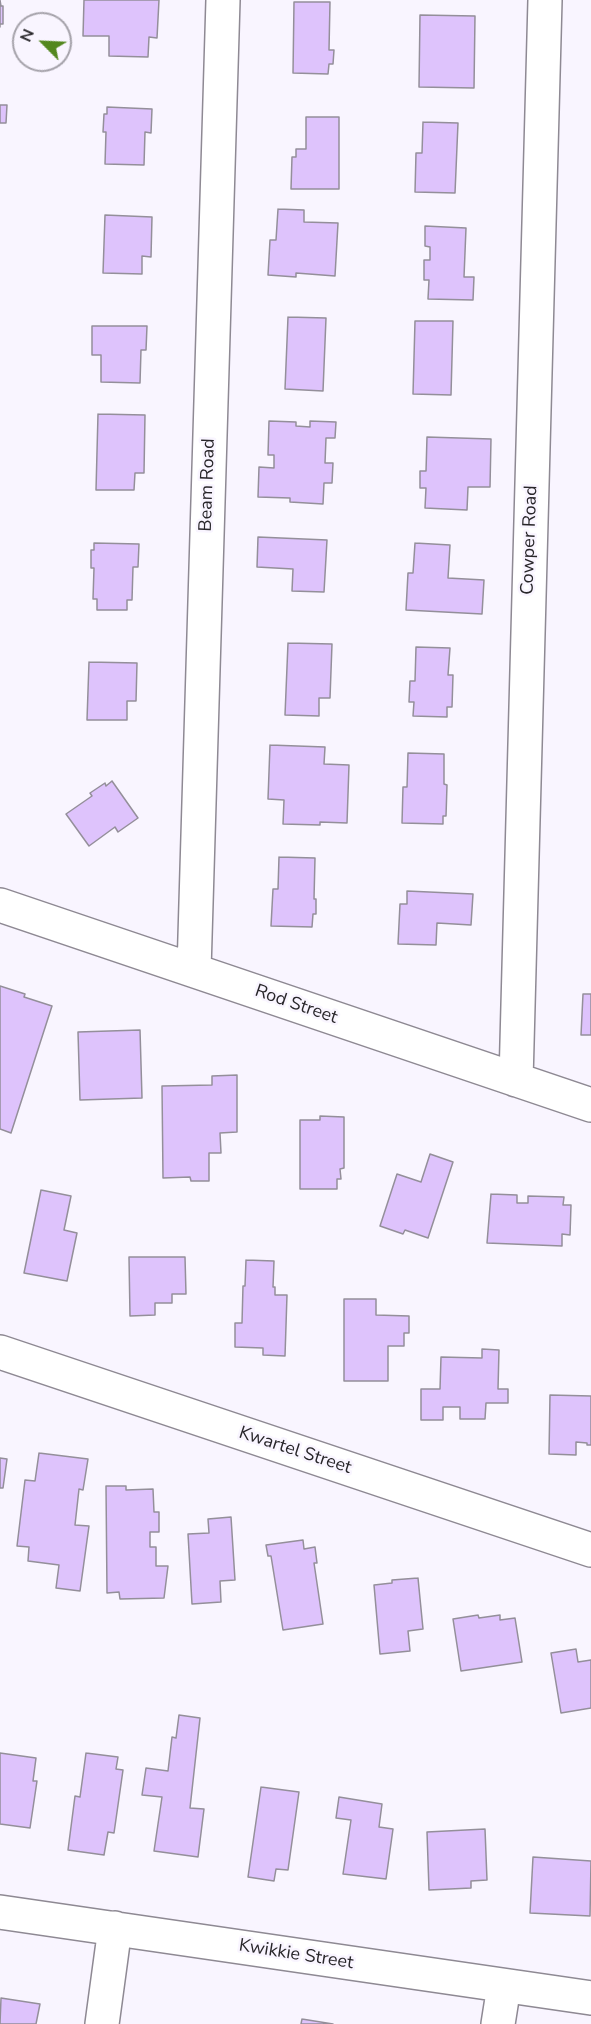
<!DOCTYPE html>
<html>
<head>
<meta charset="utf-8">
<style>
  body { margin:0 }
  #map { position:relative; width:591px; height:2024px; overflow:hidden; background:#f9f5ff; font-family:"Nunito Sans",sans-serif }
  canvas { display:block }
  .north { position:absolute; left:12px; top:12px; width:60px; height:60px; box-sizing:border-box; background:#f9f5ff; border:2px solid #a5a2aa; border-radius:50%; rotate:294deg; font-size:16px; font-weight:700; line-height:24px; text-align:center; color:#28262a }
  .north::after { content:''; display:block; margin:auto; width:21px; height:27px; background:#53871e; clip-path:polygon(50% 0,100% 100%,50% 72%,0 100%) }
</style>
</head>
<body>
<div id="map">
<canvas width="591" height="2024"></canvas>
<div class="north">N</div>
</div>
<script>
const ctx = document.querySelector('canvas').getContext('2d');
ctx.lineJoin = 'round';
function fill(path, color) {
  ctx.fillStyle = color;
  ctx.fill(path, 'evenodd');
}
function shape(rows) {
  const path = new Path2D();
  for (const r of rows) {
    path.moveTo(r[0], r[1]);
    for (let i = 2; i < r.length; i += 2) path.lineTo(r[i], r[i + 1]);
  }
  return path;
}
function strokePath(path, color, width, dash) {
  ctx.strokeStyle = color;
  ctx.lineWidth = width;
  ctx.lineCap = dash ? 'butt' : 'round';
  ctx.setLineDash(dash || []);
  ctx.stroke(path);
}
function label(font, color, halo, rows, align = 'center') {
  ctx.font = font + ' "Nunito Sans",sans-serif';
  ctx.lineWidth = 5;
  ctx.setLineDash([]);
  ctx.textBaseline = 'middle';
  ctx.strokeStyle = halo;
  ctx.fillStyle = color;
  for (const [text, x, y, turn = 0] of rows) {
    ctx.save();
    ctx.translate(x, y);
    ctx.rotate((+turn || 0) * Math.PI / 180);
    ctx.textAlign = isNaN(turn) ? turn : align;
    if (halo) ctx.strokeText(text, 0, 0);
    ctx.fillText(text, 0, 0);
    ctx.restore();
  }
}
const building = shape([
  [0,0,1,6,3,6,3,24,0,24,0,27,0,0],
  [84,0,159,0,157,38,149,37,148,57,109,56,109,36,83,36,84,0],
  [294,2,330,2,329,50,334,50,333,64,329,64,328,74,293,73,294,2],
  [420,15,475,16,474,88,419,87,420,15],
  [0,105,7,105,6,123,0,123,0,105],
  [107,107,152,109,151,133,145,132,144,165,105,164,106,132,103,132,104,114,107,114,107,107],
  [306,117,339,117,339,189,291,189,292,157,296,157,296,149,306,149,306,117],
  [423,122,458,123,455,193,415,192,416,153,422,153,423,122],
  [278,209,304,210,304,222,338,223,335,276,296,273,296,277,268,275,270,240,276,240,278,209],
  [105,215,152,217,151,257,142,256,142,274,103,273,105,215],
  [425,226,466,228,464,277,474,277,473,300,428,299,429,280,424,280,424,260,430,260,430,247,425,246,425,226],
  [288,317,326,318,323,391,285,389,288,317],
  [415,321,453,321,451,395,413,394,415,321],
  [92,326,147,326,146,350,141,350,140,383,101,382,101,355,92,355,92,326],
  [98,414,145,415,144,473,135,473,134,490,96,490,98,414],
  [269,421,296,422,296,426,310,427,310,421,336,422,335,438,326,438,325,463,333,463,332,483,324,483,323,504,290,502,290,498,258,497,259,467,274,468,274,455,268,455,269,421],
  [427,437,491,439,490,487,468,487,467,510,425,508,426,488,420,488,420,471,426,471,427,437],
  [258,537,327,540,324,592,292,591,293,569,257,567,258,537],
  [94,543,139,544,138,567,133,567,132,600,127,600,127,610,97,610,97,599,93,599,94,568,91,568,91,550,94,550,94,543],
  [415,543,450,545,448,578,484,580,482,614,406,610,408,573,413,573,415,543],
  [288,643,332,644,330,698,319,698,319,716,285,715,288,643],
  [416,647,450,648,448,675,453,675,452,707,447,707,447,717,413,716,414,702,409,702,410,681,415,681,416,647],
  [89,662,137,663,136,701,127,701,127,720,87,720,89,662],
  [270,745,325,747,324,764,349,765,347,823,320,822,320,825,283,824,284,800,268,799,270,745],
  [408,753,444,754,444,784,447,785,446,816,443,816,443,824,402,823,403,787,407,787,408,753],
  [112,781,138,818,118,832,115,827,89,846,66,814,92,796,90,793,105,783,106,786,112,781],
  [279,857,315,858,314,899,316,899,316,914,313,914,312,927,271,926,273,889,278,889,279,857],
  [407,891,473,894,471,925,437,923,436,945,398,944,400,904,407,904,407,891],
  [0,986,25,994,24,997,52,1006,11,1133,0,1129,0,986],
  [583,994,591,994,591,1035,581,1035,583,994],
  [140,1030,142,1098,80,1100,78,1032,140,1030],
  [237,1075,237,1132,220,1133,221,1153,209,1153,209,1181,191,1181,190,1177,163,1178,162,1086,212,1085,212,1076,237,1075],
  [320,1116,344,1117,344,1168,340,1169,341,1179,337,1179,337,1189,300,1189,300,1120,320,1120,320,1116],
  [430,1154,453,1162,428,1238,405,1230,403,1234,380,1226,397,1174,421,1182,430,1154],
  [41,1190,71,1196,64,1230,77,1233,67,1281,24,1273,41,1190],
  [491,1194,517,1195,517,1203,528,1203,528,1196,564,1197,563,1205,571,1205,570,1235,562,1234,562,1246,487,1243,491,1194],
  [129,1257,185,1257,186,1294,172,1294,172,1303,155,1303,155,1315,130,1316,129,1257],
  [246,1260,274,1261,273,1287,275,1287,275,1295,287,1295,285,1356,263,1355,263,1348,235,1347,235,1323,242,1323,243,1286,245,1286,246,1260],
  [344,1299,376,1299,376,1315,409,1316,409,1333,404,1333,404,1346,388,1346,388,1381,344,1381,344,1299],
  [482,1349,499,1350,498,1389,508,1389,508,1403,486,1403,485,1419,460,1419,460,1407,443,1407,443,1420,421,1420,421,1389,440,1389,441,1357,482,1358,482,1349],
  [550,1395,591,1396,591,1445,587,1445,587,1443,576,1442,576,1455,549,1454,550,1395],
  [39,1453,88,1459,83,1490,79,1489,75,1525,89,1526,80,1591,56,1588,59,1565,28,1561,29,1547,17,1546,25,1480,35,1481,39,1453],
  [0,1458,7,1459,3,1488,0,1488,0,1458],
  [106,1486,126,1486,126,1490,153,1489,154,1512,159,1512,159,1532,150,1532,150,1547,156,1547,156,1566,168,1566,164,1598,120,1599,119,1592,107,1593,106,1486],
  [231,1517,235,1580,220,1581,221,1602,192,1604,188,1534,209,1533,208,1519,231,1517],
  [303,1540,304,1549,315,1547,317,1563,314,1563,323,1624,283,1630,271,1556,268,1556,266,1545,303,1540],
  [418,1578,423,1629,408,1631,410,1651,380,1654,374,1585,392,1583,392,1580,418,1578],
  [478,1615,479,1618,500,1615,500,1620,515,1618,522,1662,461,1671,453,1619,478,1615],
  [576,1649,578,1662,591,1660,591,1708,561,1713,551,1653,576,1649],
  [179,1715,200,1718,190,1808,204,1809,198,1857,154,1851,162,1797,142,1795,146,1768,168,1771,172,1737,176,1738,179,1715],
  [0,1753,36,1758,33,1781,37,1781,30,1828,0,1824,0,1753],
  [86,1753,118,1757,116,1769,123,1770,114,1833,108,1832,104,1855,68,1850,75,1796,80,1797,86,1753],
  [261,1787,299,1792,288,1870,276,1869,274,1881,248,1877,261,1787],
  [339,1797,382,1804,379,1827,393,1829,386,1879,343,1874,351,1820,336,1818,339,1797],
  [485,1829,487,1880,471,1881,471,1888,429,1890,427,1832,485,1829],
  [533,1857,591,1861,590,1916,530,1913,533,1857],
  [1,1998,40,2004,36,2024,0,2024,1,1998],
  [302,2019,333,2024,301,2024,302,2019]
]);
fill(building, '#dec3fc');
strokePath(building, '#948f9a', 1.5);
const minor = shape([
  [0,905,591,1105],
  [194,970,223,0],
  [516,1080,545,0],
  [0,1352,591,1550],
  [0,1912,591,1998],
  [102,2024,115,1928],
  [498,2024,504,1986]
]);
strokePath(minor, '#8e8993', 36);
strokePath(minor, '#fff', 33);
label('18px', '#28262a', '#f9f5ff', [
  ["Beam Road",208,485,-88],
  ["Cowper Road",530,540,-88],
  ["Rod Street",296,1005,19],
  ["Kwartel Street",295,1451,18],
  ["Kwikkie Street",296,1955,9]
]);
</script>
</body>
</html>
